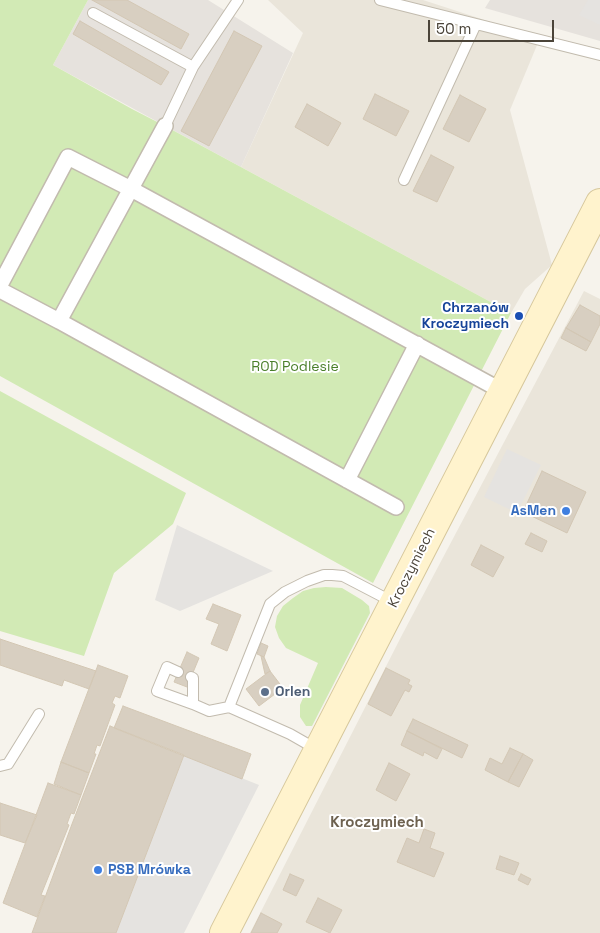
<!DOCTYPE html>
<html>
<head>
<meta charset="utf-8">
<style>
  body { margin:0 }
  #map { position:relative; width:600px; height:933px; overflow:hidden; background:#f6f3ec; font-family:"Space Grotesk",sans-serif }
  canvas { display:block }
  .scale { position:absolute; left:428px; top:20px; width:126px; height:22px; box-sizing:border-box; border:2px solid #4b4439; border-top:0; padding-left:6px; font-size:15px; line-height:18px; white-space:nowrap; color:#4b4439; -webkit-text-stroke:4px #fff; paint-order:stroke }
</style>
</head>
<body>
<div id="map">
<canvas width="600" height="933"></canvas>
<div class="scale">50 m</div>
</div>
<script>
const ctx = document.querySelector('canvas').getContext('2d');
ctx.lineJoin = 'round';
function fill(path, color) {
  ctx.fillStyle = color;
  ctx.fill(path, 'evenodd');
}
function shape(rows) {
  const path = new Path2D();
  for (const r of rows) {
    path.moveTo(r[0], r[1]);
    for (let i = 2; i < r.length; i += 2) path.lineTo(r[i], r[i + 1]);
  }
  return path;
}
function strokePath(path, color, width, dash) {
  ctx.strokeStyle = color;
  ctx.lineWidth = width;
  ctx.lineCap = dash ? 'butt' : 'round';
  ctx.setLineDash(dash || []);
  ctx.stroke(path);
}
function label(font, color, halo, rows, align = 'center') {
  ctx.font = font + ' "Space Grotesk",sans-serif';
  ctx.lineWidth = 4;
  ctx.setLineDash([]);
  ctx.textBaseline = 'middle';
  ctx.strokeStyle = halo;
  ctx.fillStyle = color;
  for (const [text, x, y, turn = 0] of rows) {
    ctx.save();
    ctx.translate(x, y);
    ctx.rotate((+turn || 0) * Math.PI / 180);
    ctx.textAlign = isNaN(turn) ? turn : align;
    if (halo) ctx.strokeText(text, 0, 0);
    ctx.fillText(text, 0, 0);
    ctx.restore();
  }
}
fill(shape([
  [268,0,423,0,540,38,510,110,552,265,525,289,511,313,241,167,303,33],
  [584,291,600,299,600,933,250,933,402,635]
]), '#eae5da');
fill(shape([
  [88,0,208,0,293,53,241,167,53,65],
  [490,0,600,0,600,41,485,8]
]), '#e6e2dd');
fill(shape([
  [0,0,88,0,53,65,132,109,165,126,511,313,373,583,0,376],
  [0,391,186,493,173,524,114,573,84,656,0,631],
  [326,587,342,588,362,600,369,606,370,613,312,726,306,726,300,717,300,705,318,663,286,648,279,638,275,627,277,616,283,606,293,598,303,591,314,588]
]), '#d2eab5');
fill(shape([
  [588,0,600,0,600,25,579,15],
  [507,449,541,465,517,513,484,497],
  [177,525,273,571,180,611,155,600],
  [184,755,259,785,184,933,116,933]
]), '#e5e3e0');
const building = shape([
  [92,0,127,0,189,34,181,49,92,0],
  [80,21,169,72,161,85,73,34,80,21],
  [234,31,262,46,209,146,181,131,234,31],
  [375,94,409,111,396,136,363,119,375,94],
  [460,95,486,109,469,142,443,129,460,95],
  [307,104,341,123,328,146,295,127,307,104],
  [431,155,454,167,437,202,413,191,431,155],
  [580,305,600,316,600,324,591,342,566,328,580,305],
  [566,328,591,342,586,351,561,338,566,328],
  [542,471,586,492,567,533,523,512,542,471],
  [531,533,547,541,542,552,525,544,531,533],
  [481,545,504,557,493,577,471,565,481,545],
  [213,604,241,615,227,651,211,644,219,624,206,619,213,604],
  [0,639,96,671,89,689,64,680,62,686,0,665,0,639],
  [261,643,268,646,264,657,257,654,261,643],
  [187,652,199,658,187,687,174,682,187,652],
  [261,656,264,657,270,671,265,674,261,656],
  [98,665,128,676,120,698,115,696,112,703,115,705,100,746,97,745,94,754,96,754,89,773,61,762,98,665],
  [386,668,410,680,408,684,412,686,409,692,405,690,391,716,368,704,386,668],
  [270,671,283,688,259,706,246,689,270,671],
  [123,706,251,754,242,779,114,728,123,706],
  [413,719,468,745,462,758,407,731,413,719],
  [110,726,184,755,116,933,32,933,72,824,110,726],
  [407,731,442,749,437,759,424,752,423,756,401,745,407,731],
  [510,748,523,754,508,782,485,770,490,758,502,764,510,748],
  [523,754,533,760,519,787,508,782,523,754],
  [61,762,89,773,81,795,54,784,61,762],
  [389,763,410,774,396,801,376,790,389,763],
  [48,783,81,795,74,814,71,813,67,824,69,825,41,895,45,896,37,917,3,903,48,783],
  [0,803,37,815,25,843,0,835,0,803],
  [424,829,435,833,430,848,444,853,434,877,397,862,407,838,419,843,424,829],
  [500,856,519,863,514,875,496,869,500,856],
  [290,874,304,880,296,896,283,890,290,874],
  [521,874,531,879,528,885,518,880,521,874],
  [318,898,342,910,330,933,306,922,318,898],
  [261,913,282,924,277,933,251,933,261,913]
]);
fill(building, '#d8cfc1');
strokePath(building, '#d3c7b4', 1);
const service = shape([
  [380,0,600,55],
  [93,13,193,67],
  [165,126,193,67,238,0],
  [404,180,476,24],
  [178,672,167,667,157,691,193,704],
  [191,677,193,678,193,704,209,711,229,707,290,734,318,750],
  [229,707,270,604,285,592,307,581,324,575,332,575,343,576,393,602],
  [0,766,8,764,39,714]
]);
const pedestrian = shape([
  [0,285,68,157,131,189,491,385],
  [0,290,59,321,165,126],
  [59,321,396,507],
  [347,480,417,344]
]);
const secondary = shape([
  [224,933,600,203]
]);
strokePath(service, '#c2bbae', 12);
strokePath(pedestrian, '#c2bbae', 18);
strokePath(secondary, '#d6c79b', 30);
strokePath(service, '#fff', 10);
strokePath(pedestrian, '#fff', 15);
strokePath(secondary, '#fff3cd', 28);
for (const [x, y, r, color] of [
  [519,316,5,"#1a4fb4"],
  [566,511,5,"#3f7fe0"],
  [265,692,5,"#5c6f8a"],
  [98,870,5,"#3f7fe0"]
]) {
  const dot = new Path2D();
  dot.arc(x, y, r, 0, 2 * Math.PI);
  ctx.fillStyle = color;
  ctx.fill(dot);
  strokePath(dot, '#fff', 2);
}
label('bold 14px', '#164399', '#fff', [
  ["Chrzanów",509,308],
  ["Kroczymiech",509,324]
], 'right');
label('14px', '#4a7f2a', '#fff', [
  ["ROD Podlesie",295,367]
]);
label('bold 14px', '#366cbe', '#fff', [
  ["AsMen",556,511],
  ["PSB Mrówka",108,870,"left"]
], 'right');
label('14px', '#4b4439', '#fff', [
  ["Kroczymiech",412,568,-63]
]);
label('bold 14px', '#4e5e75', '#fff', [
  ["Orlen",275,692]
], 'left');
label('bold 15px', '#6e6250', '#fff', [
  ["Kroczymiech",377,823]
]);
</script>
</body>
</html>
